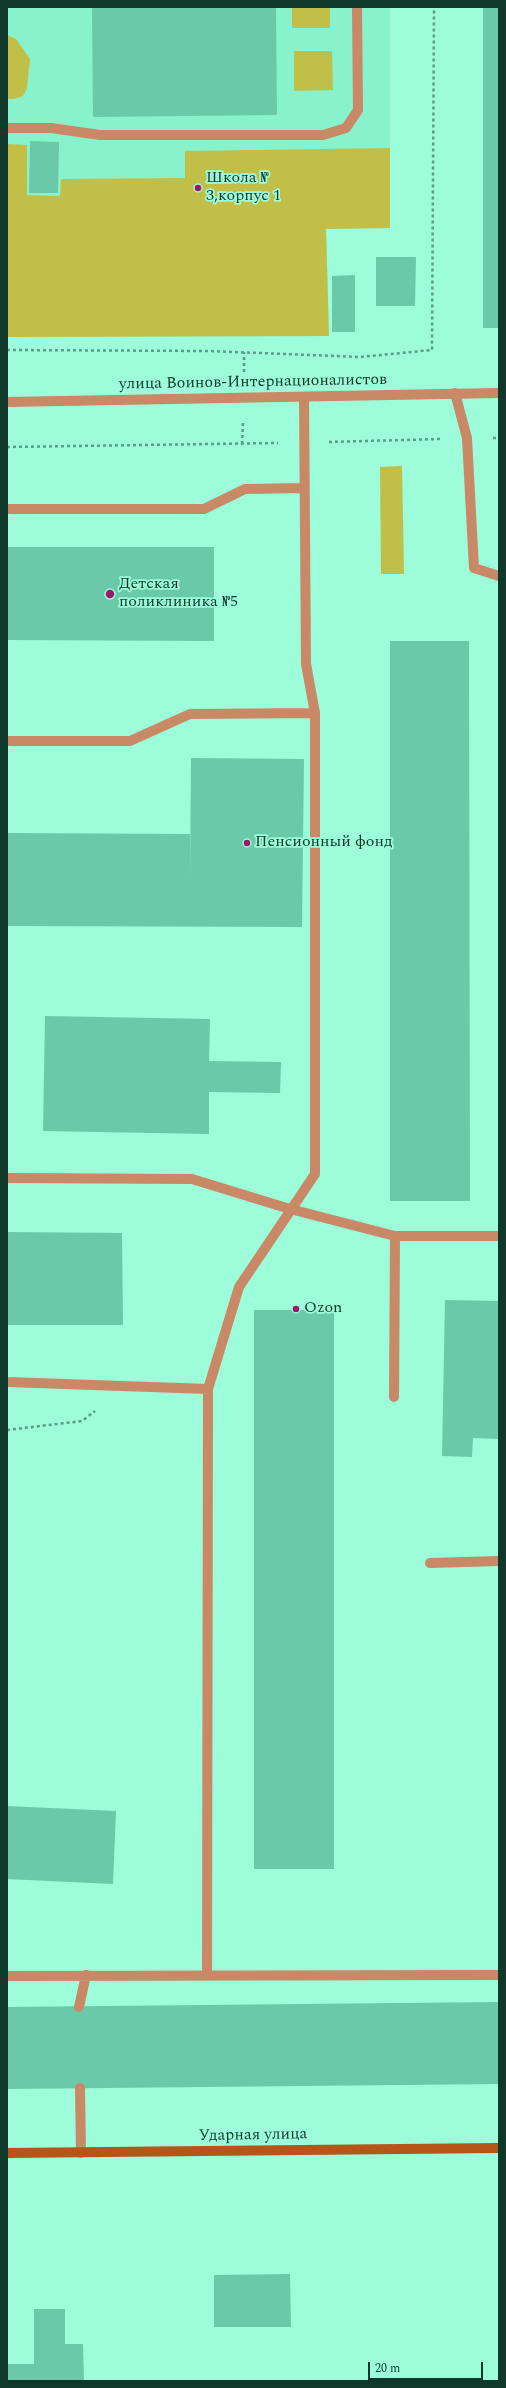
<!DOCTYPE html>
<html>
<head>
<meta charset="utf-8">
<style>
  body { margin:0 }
  #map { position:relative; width:506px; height:2388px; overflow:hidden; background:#9dfcd9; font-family:Spectral,serif }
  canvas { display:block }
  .frame { position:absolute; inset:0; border:8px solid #0f382b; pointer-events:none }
  .scale { position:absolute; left:368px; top:2362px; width:115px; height:18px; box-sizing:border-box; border:2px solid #0f382b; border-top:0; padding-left:5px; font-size:12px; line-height:14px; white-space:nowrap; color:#0f382b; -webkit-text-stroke:3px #9dfcd9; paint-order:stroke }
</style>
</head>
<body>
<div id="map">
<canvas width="506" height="2388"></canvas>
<div class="frame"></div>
<div class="scale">20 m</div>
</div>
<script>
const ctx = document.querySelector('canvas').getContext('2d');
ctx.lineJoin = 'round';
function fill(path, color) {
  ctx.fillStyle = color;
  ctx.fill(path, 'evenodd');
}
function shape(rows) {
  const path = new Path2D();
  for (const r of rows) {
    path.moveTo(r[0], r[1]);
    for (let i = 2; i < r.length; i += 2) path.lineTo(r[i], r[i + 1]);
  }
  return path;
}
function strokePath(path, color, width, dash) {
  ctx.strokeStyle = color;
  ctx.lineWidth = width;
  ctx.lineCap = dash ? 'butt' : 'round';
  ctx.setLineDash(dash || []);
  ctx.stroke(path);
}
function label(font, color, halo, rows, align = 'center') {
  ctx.font = font + ' Spectral,serif';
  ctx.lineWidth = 3.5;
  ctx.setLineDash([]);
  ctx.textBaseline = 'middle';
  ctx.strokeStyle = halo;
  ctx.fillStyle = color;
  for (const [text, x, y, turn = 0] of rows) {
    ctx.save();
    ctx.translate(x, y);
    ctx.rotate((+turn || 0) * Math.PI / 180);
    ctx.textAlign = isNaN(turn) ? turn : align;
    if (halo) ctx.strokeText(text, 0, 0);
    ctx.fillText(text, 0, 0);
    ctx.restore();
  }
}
fill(shape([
  [7,7,390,7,390,228,326,229,329,336,7,337]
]), '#88f2cc');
fill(shape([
  [292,7,330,7,330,28,292,28],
  [7,35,16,39,30,59,27,88,23,96,14,99,7,99],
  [294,51,332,51,333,90,294,91],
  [7,144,27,145,27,195,60,196,61,179,185,178,185,151,390,148,390,228,326,229,329,336,7,337],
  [402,466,404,574,381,574,380,467]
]), '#c1bf48');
fill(shape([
  [92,7,276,7,277,115,93,117],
  [483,7,499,7,499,328,483,328],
  [30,141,59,142,58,193,29,193],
  [376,257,416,257,415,306,376,306],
  [355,275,355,332,332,332,332,276],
  [7,547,214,547,214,641,7,640],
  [390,641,469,641,470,1201,390,1201],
  [191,758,304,759,302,927,7,926,7,833,190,834,190,877],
  [45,1016,210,1019,209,1061,281,1062,280,1093,209,1092,209,1134,43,1131],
  [7,1232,122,1233,123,1325,7,1325],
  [445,1300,499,1301,499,1439,473,1438,472,1457,442,1456],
  [254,1310,334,1310,334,1869,254,1869],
  [7,1806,116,1811,113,1884,7,1879],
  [499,2002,499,2084,7,2089,7,2007],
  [290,2274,291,2327,214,2327,214,2275],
  [34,2309,65,2309,65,2344,83,2344,84,2381,7,2381,7,2364,34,2364]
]), '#6ac9a8');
strokePath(shape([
  [7,350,209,351,360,357,432,350,434,7],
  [244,372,244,352],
  [493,438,499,438],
  [329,442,440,439],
  [242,444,243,423],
  [7,447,278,443],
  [7,1430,82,1421,95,1411]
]), '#599e86', 2.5, [3, 3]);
strokePath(shape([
  [7,128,51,128,100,135,323,135,346,128,358,110,357,7],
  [455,393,467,438,474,568,499,576],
  [7,509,204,509,245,489,304,488],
  [7,741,130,741,190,714,315,713],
  [7,1178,192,1179,290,1209,395,1236,499,1236],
  [7,1382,208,1389],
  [394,1397,395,1236],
  [430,1563,499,1561],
  [207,1975,208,1389,239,1287,315,1174,315,713,306,664,304,397],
  [7,1976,499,1975],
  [79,2007,86,1975],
  [80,2088,81,2153]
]), '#c98866', 10);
strokePath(shape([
  [7,402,499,393]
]), '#c98866', 10);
strokePath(shape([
  [7,2153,499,2148]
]), '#b55618', 10);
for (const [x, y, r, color] of [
  [198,188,4,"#9c186b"],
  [110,594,5,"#9c186b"],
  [247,843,4,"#9c186b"],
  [296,1309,4,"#9c186b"]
]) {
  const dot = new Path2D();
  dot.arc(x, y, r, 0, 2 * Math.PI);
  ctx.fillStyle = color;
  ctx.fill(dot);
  strokePath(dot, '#9dfcd9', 1.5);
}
label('16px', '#0f382b', '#9dfcd9', [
  ["Школа №",206,179],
  ["3,корпус 1",206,197],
  ["Детская",119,585],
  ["поликлиника №5",119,603],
  ["Пенсионный фонд",255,843],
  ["Ozon",304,1309]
], 'left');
label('16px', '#0f382b', '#9dfcd9', [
  ["улица Воинов-Интернационалистов",253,383,-1],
  ["Ударная улица",253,2136,-1]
]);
</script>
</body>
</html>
